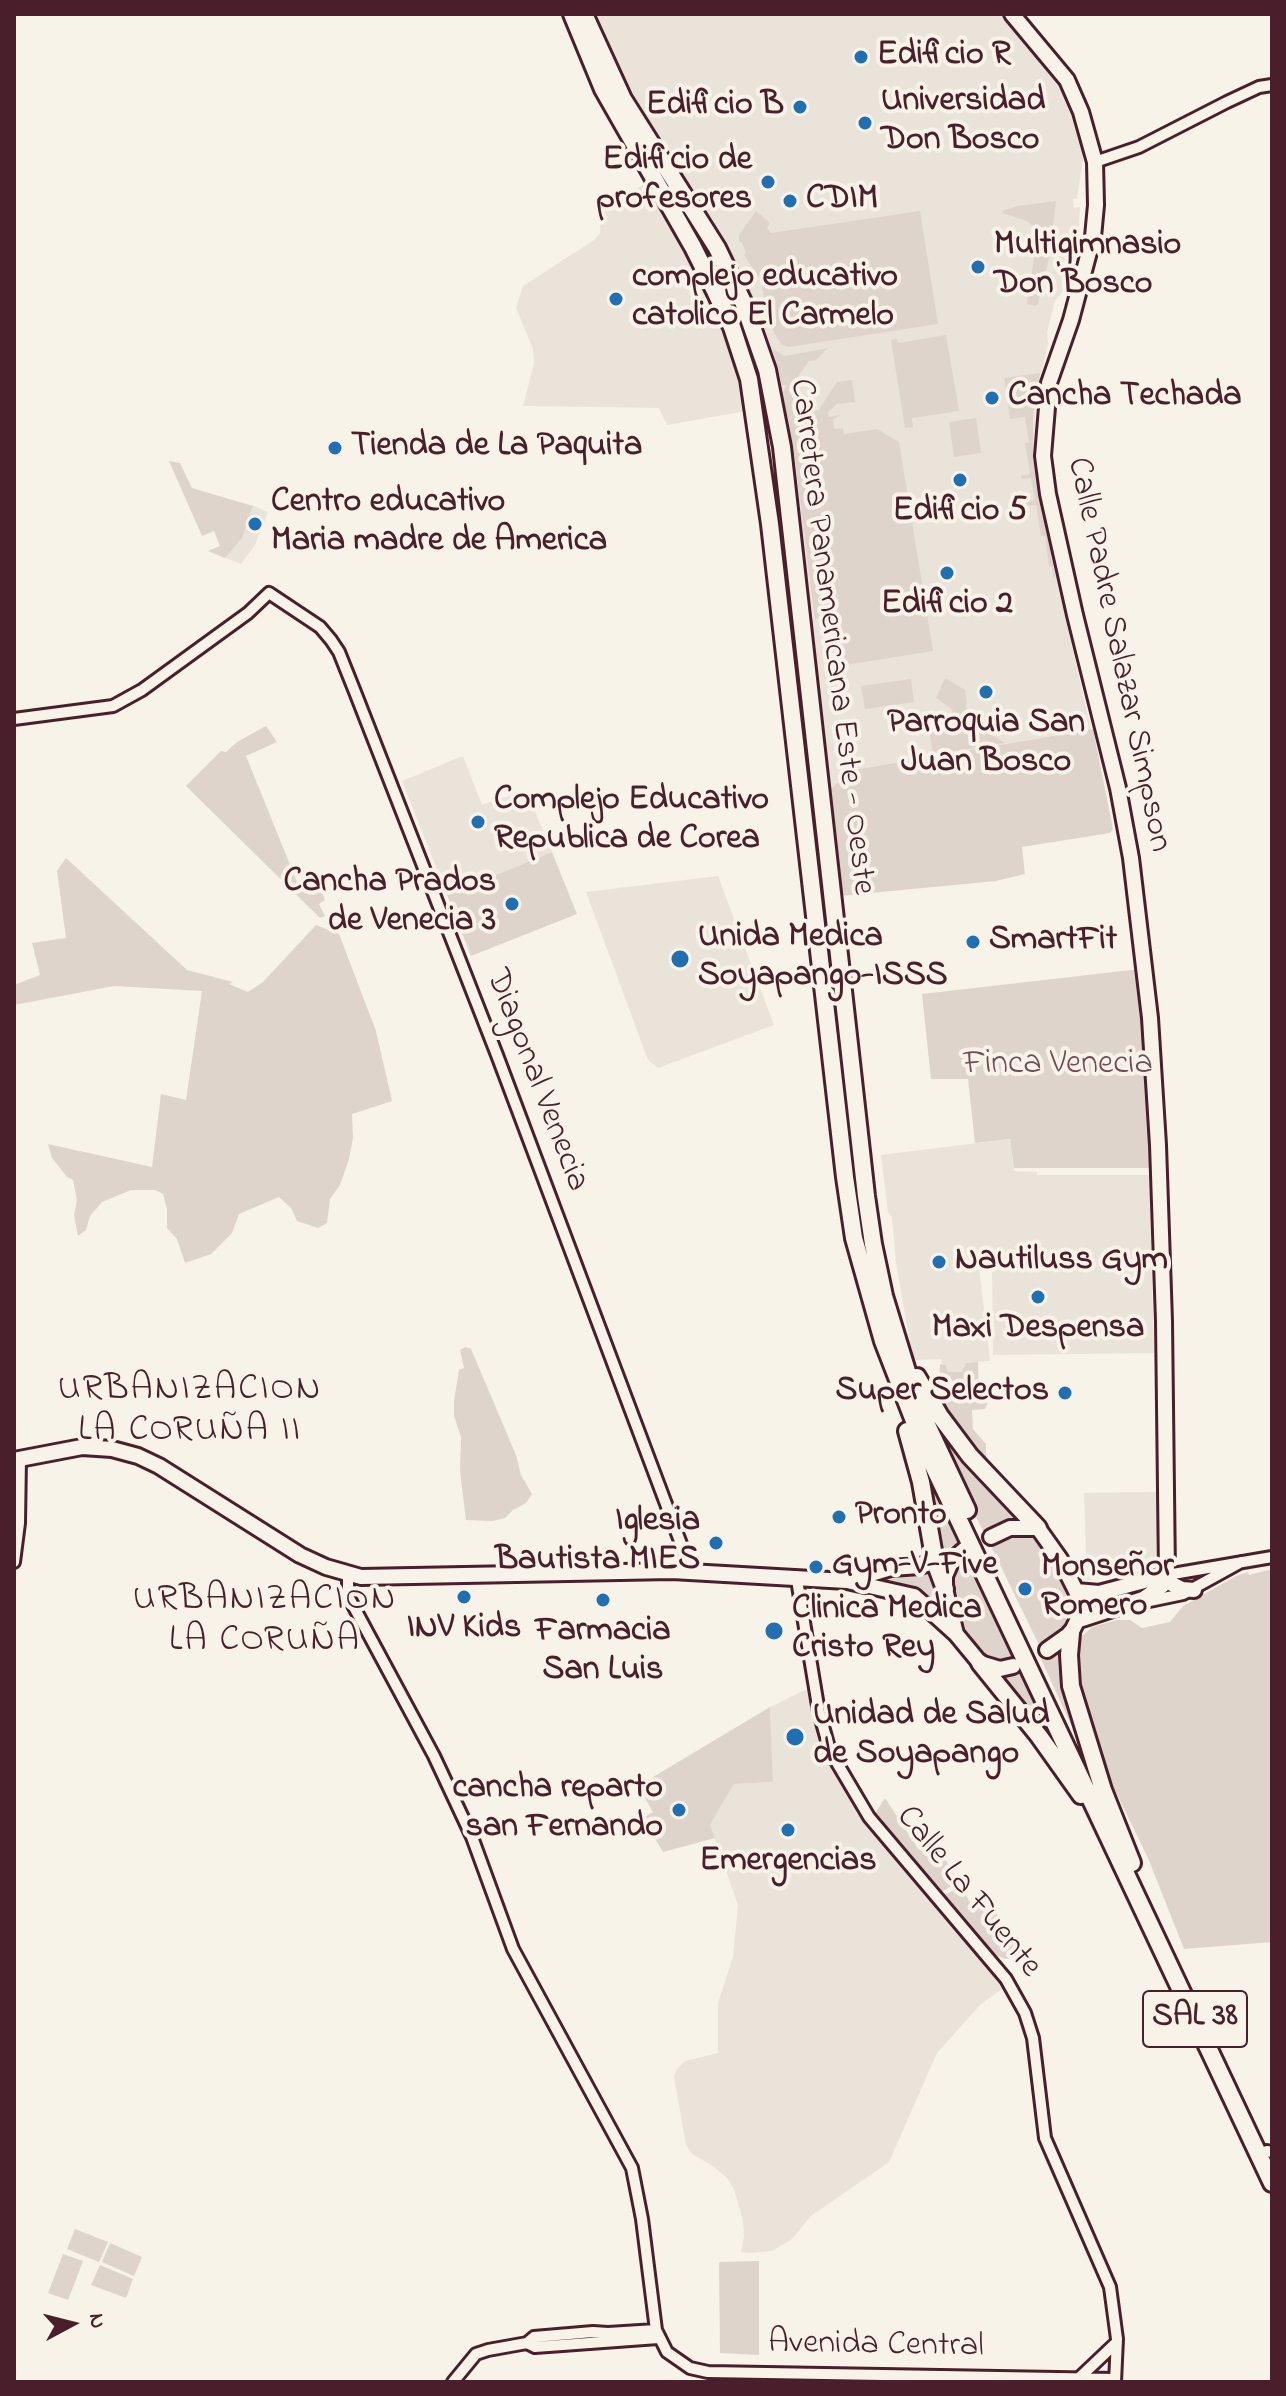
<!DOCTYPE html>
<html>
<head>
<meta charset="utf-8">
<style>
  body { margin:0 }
  #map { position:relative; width:1286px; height:2396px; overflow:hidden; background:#f7f3e8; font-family:"Indie Flower",sans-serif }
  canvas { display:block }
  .frame { position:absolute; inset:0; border:16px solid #4a1f2b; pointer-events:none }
  .north { position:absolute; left:32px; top:2284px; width:80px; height:80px; -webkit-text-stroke:6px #f7f3e8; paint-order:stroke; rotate:83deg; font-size:22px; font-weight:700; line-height:32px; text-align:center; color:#4a1f2b }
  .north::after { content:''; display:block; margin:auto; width:28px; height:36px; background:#4a1f2b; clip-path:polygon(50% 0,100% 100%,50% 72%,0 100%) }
</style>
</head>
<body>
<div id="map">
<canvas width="1286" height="2396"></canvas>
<div class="frame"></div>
<div class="north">N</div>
</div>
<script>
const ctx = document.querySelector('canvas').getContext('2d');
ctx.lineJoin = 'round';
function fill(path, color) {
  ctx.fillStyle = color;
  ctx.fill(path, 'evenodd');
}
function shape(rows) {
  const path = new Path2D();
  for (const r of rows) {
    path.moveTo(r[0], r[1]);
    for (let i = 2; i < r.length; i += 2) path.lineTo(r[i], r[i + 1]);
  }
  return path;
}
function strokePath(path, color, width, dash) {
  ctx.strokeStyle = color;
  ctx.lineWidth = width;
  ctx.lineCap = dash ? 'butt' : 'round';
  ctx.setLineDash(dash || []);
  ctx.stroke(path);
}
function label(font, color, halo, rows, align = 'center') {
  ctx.font = font + ' "Indie Flower",sans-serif';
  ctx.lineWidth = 8;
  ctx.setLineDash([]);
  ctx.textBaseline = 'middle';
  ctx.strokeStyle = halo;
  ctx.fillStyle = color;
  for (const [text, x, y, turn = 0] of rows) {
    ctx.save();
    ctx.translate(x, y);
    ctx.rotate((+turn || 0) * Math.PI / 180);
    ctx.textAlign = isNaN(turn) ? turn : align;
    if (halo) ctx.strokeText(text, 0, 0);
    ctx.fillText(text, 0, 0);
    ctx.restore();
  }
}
fill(shape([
  [591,14,1005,14,1059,73,1086,139,1077,198,1073,199,1074,208,1080,207,1079,225,1063,291,1055,301,1047,332,1048,344,1037,391,1033,459,1040,507,1091,729,853,770,828,791,809,625,813,618,805,556,801,550,786,447,789,432,776,365,746,288,676,165,616,71],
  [649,181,689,248,729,340,746,411,667,425,659,408,523,406,534,363,533,349,516,308,523,286,594,240,600,233,601,212],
  [253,506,268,512,255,545,241,564,225,558,242,536],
  [463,756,482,805,526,790,552,852,447,895,402,781],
  [718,876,774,1025,658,1068,648,1060,645,1052,586,892],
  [1010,1139,1014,1171,1037,1172,1037,1175,1149,1175,1154,1353,993,1355,992,1269,1109,1265,979,1267,990,1361,966,1363,963,1372,948,1372,947,1367,942,1364,941,1359,913,1360,896,1263,892,1217,888,1212,881,1155],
  [1157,1492,1156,1565,1087,1581,1084,1493],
  [807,1689,821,1746,838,1777,841,1777,1007,1985,980,2005,937,2053,889,2162,811,2216,792,2239,772,2251,749,2253,741,2252,744,2237,743,2221,734,2189,727,2178,713,2166,692,2154,686,2145,674,2077,677,2069,685,2061,718,2053,718,2003,733,1957,738,1905,710,1825,734,1784,773,1782,770,1707]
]), '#eae3da');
fill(shape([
  [1056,201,1050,254,1038,304,1035,306,1027,304,1037,239,1035,229,1027,221,1002,213,1004,210,1018,206],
  [756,211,770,223,767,228,771,233,920,211,938,324,789,347,782,345,774,333,760,280,744,255,746,252,741,242,739,242,739,235],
  [946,335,959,411,912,418,913,427,905,428,891,340,896,338,899,343],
  [828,348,816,360,809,361,788,391,818,411,837,382,852,380,855,402,837,404,828,412,829,417,841,415,833,419,834,429,843,428,844,434,877,429,899,442,933,651,827,668,820,616,815,620,793,444,786,447,789,432,782,394,787,385,782,385,773,349,785,356],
  [1040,373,1033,414,1033,459,1055,576,1053,578,1052,567,1049,566,1045,536,1041,536,1036,505,1025,506,1025,502,1035,500,1031,478,1021,479,1021,476,1030,474,1025,443,1029,442,1025,417,1010,419,1004,378],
  [976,418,981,453,954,457,949,422],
  [169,461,180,463,192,488,253,506,242,538,225,558,208,551,220,546,214,531,202,536],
  [783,550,787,553,836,998,832,976,826,967,781,555],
  [945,678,965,690,967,703,965,707,988,725,985,730,1005,743,933,755,928,722,940,728,953,710,936,698],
  [911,679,914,702,865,709,861,686],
  [266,726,277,742,246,756,297,882,316,876,325,900,319,904,325,916,320,918,186,786,221,751,226,752,237,742],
  [1093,729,1113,829,1110,833,1022,847,1025,874,996,881,840,896,828,791,853,770],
  [552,852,577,914,471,956,447,895],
  [66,858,187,970,233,982,229,984,248,992,263,982,316,925,339,934,376,1031,392,1101,352,1114,353,1138,349,1159,340,1185,330,1199,327,1223,318,1228,297,1221,291,1208,279,1197,239,1214,232,1233,211,1254,185,1263,177,1239,167,1228,167,1209,163,1194,155,1190,131,1190,102,1202,90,1216,86,1230,78,1236,74,1215,77,1200,73,1180,67,1177,52,1158,48,1144,152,1167,161,1094,186,1100,202,991,114,986,14,1005,14,985,40,975,32,943,66,938,57,871],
  [1140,969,1153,1168,1014,1168,1010,1139,975,1143,968,1079,931,1079,922,994],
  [465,1347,471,1349,516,1455,521,1475,532,1494,526,1503,513,1510,505,1518,493,1521,466,1520,460,1471,461,1437,454,1416,454,1401,459,1370,464,1368,460,1350],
  [978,1362,979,1395,986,1397,988,1402,985,1409,972,1410,973,1429,986,1444,986,1457,980,1459,938,1408,940,1364,946,1365,948,1372,962,1372,966,1363],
  [922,1406,952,1446,1020,1519,1003,1521,983,1531],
  [918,1443,962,1541,937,1553],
  [1007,1534,1026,1534,1037,1541,1058,1575,1070,1603,1065,1625,1054,1636,1039,1645,989,1542],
  [966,1552,1014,1656,1009,1659,999,1660,982,1655,969,1641,959,1622,949,1581,952,1570],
  [1272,1569,1272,1942,1184,1949,1148,1858,1109,1778,1079,1687,1077,1645,1080,1638,1092,1627,1117,1620,1130,1620,1142,1628,1170,1622,1183,1606,1236,1576,1248,1572,1249,1575],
  [931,1570,944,1616,878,1583,877,1579,900,1572],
  [1065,1643,1094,1775,1041,1659],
  [1021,1668,1068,1771,995,1673,1011,1673],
  [770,1707,773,1782,734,1784,710,1825,715,1838,663,1852,643,1818,653,1812,638,1786],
  [885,1798,919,1850,935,1840,958,1882,940,1893,932,1888,874,1815],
  [961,1886,972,1906,988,1898,1020,1957,1006,1959,989,1953,943,1896],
  [75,2229,108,2242,99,2262,67,2249],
  [110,2243,142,2257,134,2276,102,2262],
  [63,2254,83,2261,68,2300,48,2293],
  [759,2261,759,2355,720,2353,719,2262],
  [100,2265,133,2279,126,2298,91,2285]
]), '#ded4cc');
const minor = shape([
  [1095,162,1139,147,1227,102,1259,87,1272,85],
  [14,719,113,706,142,690,248,613,269,593,320,627,331,640,339,652,355,692,497,1055,692,1573],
  [14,1562,19,1523,20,1459],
  [348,1575,348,1596,434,1756,472,1837,513,1949,632,2168,642,2219,656,2330,667,2352,690,2368,708,2372,1115,2379],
  [1167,1575,1272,1557],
  [797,1580,819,1712,830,1751,869,1817,1006,1979,1025,2013,1033,2038,1045,2138,1110,2287,1117,2339,1115,2382],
  [1140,1603,1183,1594,1241,1562],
  [1267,2151,1272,2152],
  [527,2343,535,2347,658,2338],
  [1078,2379,1116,2343],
  [453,2382,476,2354,488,2350,527,2343,534,2337,593,2332,608,2333,656,2330]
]);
const major = shape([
  [1012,14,1067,80,1081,112,1095,162,1096,205,1093,237,1071,320,1049,383,1043,456,1048,494,1075,615,1118,788,1131,858,1150,1018,1158,1145,1164,1321,1167,1575,1162,1586,1143,1599,1079,1620],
  [14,1460,82,1447,112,1449,138,1456,159,1466,300,1555,326,1567,361,1577,672,1571,847,1581,914,1596,956,1634],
  [991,1537,1010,1528,1038,1528,1060,1559,1076,1591,1080,1602,1080,1615,1071,1633,1047,1650],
  [965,1549,952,1560,945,1576,945,1589,956,1634,980,1663,1000,1669,1013,1666],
  [1167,1575,1172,1584,1182,1589,1194,1590],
  [847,1581,891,1568,920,1566,943,1559],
  [1076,1591,1099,1593,1167,1575]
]);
const highway = shape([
  [572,14,603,89,693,247,716,293,732,327,749,379,770,524,845,1177,854,1238,883,1341,923,1444,1272,2183],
  [584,14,623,99,717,248,744,304,767,370,782,447,866,1196,873,1244,884,1296,910,1381,927,1425,967,1510],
  [917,1377,940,1416,970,1456,1038,1528],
  [907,1431,921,1482,935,1562,945,1589],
  [1071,1633,1069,1655,1071,1686,1103,1790,1132,1863],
  [980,1663,1039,1736,1081,1795]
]);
strokePath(minor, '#4a1f2b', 16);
strokePath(major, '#4a1f2b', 20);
strokePath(highway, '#4a1f2b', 22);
strokePath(minor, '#f7f3e8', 10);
strokePath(major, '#f7f3e8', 14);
strokePath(highway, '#f7f3e8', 16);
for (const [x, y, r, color] of [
  [861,57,8,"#1f6fb2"],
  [800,107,8,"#1f6fb2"],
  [865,123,8,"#1f6fb2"],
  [768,182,8,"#1f6fb2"],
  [790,201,8,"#1f6fb2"],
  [978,267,8,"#1f6fb2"],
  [616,299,8,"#1f6fb2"],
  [992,398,8,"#1f6fb2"],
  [335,448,8,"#1f6fb2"],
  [960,480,8,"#1f6fb2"],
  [255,524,8,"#1f6fb2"],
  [947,573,8,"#1f6fb2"],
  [986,692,8,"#1f6fb2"],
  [478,822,8,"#1f6fb2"],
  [512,904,8,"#1f6fb2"],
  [973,942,8,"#1f6fb2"],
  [680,959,10,"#1f6fb2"],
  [939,1262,8,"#1f6fb2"],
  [1038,1297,8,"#1f6fb2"],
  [1065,1393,8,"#1f6fb2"],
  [839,1517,8,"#1f6fb2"],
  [716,1543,8,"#1f6fb2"],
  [816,1567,8,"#1f6fb2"],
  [1025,1589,8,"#1f6fb2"],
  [464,1597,8,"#1f6fb2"],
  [603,1600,8,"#1f6fb2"],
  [774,1631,10,"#1f6fb2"],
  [795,1737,10,"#1f6fb2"],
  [679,1810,8,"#1f6fb2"],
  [788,1830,8,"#1f6fb2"]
]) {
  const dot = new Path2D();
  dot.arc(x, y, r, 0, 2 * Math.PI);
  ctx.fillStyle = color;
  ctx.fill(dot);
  strokePath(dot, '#f7f3e8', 3);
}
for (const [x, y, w] of [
  [1195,2019,104]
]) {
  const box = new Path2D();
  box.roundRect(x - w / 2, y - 28, w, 56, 6);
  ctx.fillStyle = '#f7f3e8';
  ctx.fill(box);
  strokePath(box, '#4a1f2b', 2);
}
label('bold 32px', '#4a1f2b', null, [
  ["SAL 38",1195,2019]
]);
label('bold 34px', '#4a1f2b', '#f7f3e8', [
  ["Edificio R",877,57],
  ["Universidad",881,103],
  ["Don Bosco",881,142],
  ["Edificio B",784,107,"right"],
  ["Edificio de",752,162,"right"],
  ["profesores",752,201,"right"],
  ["CDIM",806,201],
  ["Multigimnasio",994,247],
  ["Don Bosco",994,286],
  ["complejo educativo",632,279],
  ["catolico El Carmelo",632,318],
  ["Cancha Techada",1008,398],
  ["Tienda de La Paquita",351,448],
  ["Centro educativo",271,504],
  ["Maria madre de America",271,543],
  ["Edificio 5",960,513,"center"],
  ["Edificio 2",947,606,"center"],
  ["Parroquia San",986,725,"center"],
  ["Juan Bosco",986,764,"center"],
  ["Complejo Educativo",494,802],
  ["Republica de Corea",494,841],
  ["Cancha Prados",496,884,"right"],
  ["de Venecia 3",496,923,"right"],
  ["Unida Medica",698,939],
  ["Soyapango-ISSS",698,978],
  ["SmartFit",989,942],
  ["Nautiluss Gym",955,1262],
  ["Maxi Despensa",1038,1330,"center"],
  ["Super Selectos",1049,1393,"right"],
  ["Pronto",855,1517],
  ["Iglesia",700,1523,"right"],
  ["Bautista MIES",700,1562,"right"],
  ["Gym-V-Five",832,1567],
  ["Monseñor",1041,1569],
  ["Romero",1041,1608],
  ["Clinica Medica",792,1611],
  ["Cristo Rey",792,1650],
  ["INV Kids",464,1630,"center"],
  ["Farmacia",603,1633,"center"],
  ["San Luis",603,1672,"center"],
  ["Unidad de Salud",813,1717],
  ["de Soyapango",813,1756],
  ["cancha reparto",663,1790,"right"],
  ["san Fernando",663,1829,"right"],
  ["Emergencias",788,1863,"center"]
], 'left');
label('34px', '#4a1f2b', '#f7f3e8', [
  ["Carretera Panamericana Este - Oeste",830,637,83],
  ["Calle Padre Salazar Simpson",1117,655,78],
  ["Diagonal Venecia",535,1081,69],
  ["Calle La Fuente",967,1893,51],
  ["Avenida Central",876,2347,1]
]);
label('34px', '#6f4c53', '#f7f3e8', [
  ["Finca Venecia",1058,1066]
]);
ctx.letterSpacing = '2px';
label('36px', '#4a1f2b', '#f7f3e8', [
  ["URBANIZACION",190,1392],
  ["LA CORUÑA II",190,1433],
  ["URBANIZACION",265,1602],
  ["LA CORUÑA",265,1643]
]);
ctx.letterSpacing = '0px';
</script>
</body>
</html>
